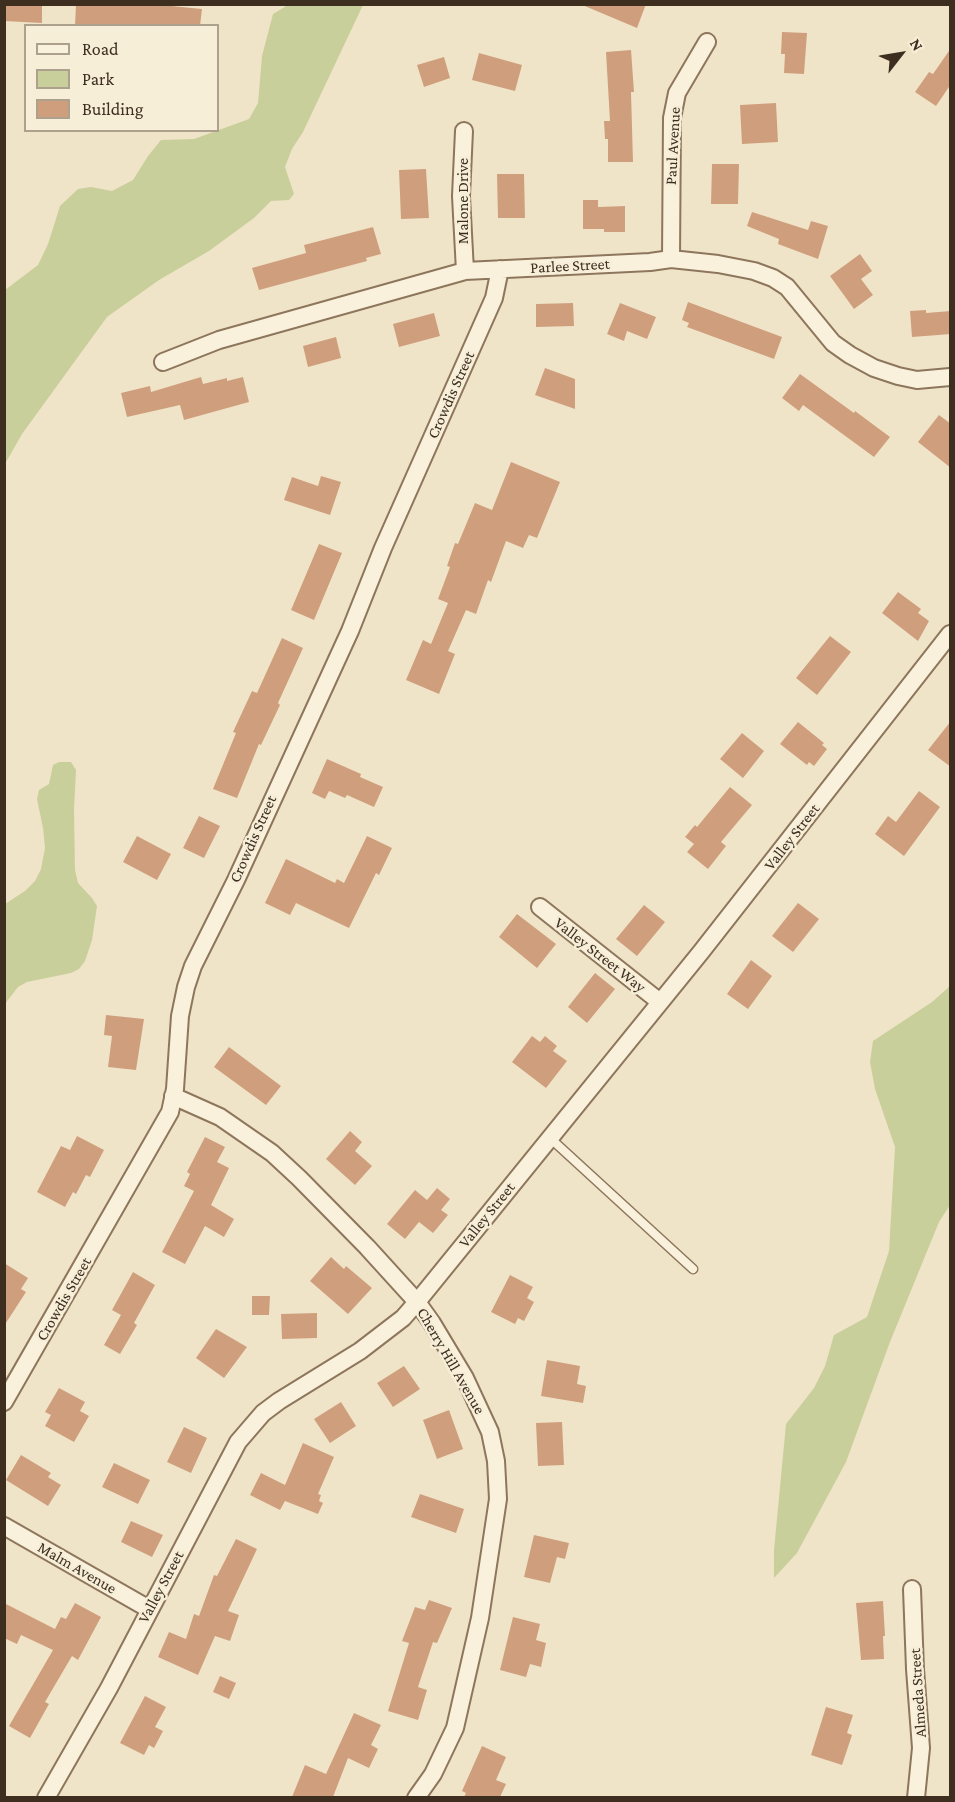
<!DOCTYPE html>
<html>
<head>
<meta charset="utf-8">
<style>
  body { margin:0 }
  #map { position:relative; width:955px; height:1802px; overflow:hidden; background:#f0e4c8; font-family:"Crimson Pro",serif }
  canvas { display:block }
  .frame { position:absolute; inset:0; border:6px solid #3d2e20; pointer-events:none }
  .legend { position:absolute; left:24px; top:24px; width:195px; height:108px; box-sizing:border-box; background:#f7eed8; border:2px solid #ada18e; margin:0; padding:8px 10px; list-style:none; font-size:18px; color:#3d2e20 }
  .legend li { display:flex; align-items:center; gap:12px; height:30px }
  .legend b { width:30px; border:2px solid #ada18e }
  .north { position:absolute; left:871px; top:24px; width:60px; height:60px; -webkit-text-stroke:4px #f7eed8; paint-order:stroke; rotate:59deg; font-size:16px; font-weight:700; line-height:24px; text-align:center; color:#3d2e20 }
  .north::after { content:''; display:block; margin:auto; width:21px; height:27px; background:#3d2e20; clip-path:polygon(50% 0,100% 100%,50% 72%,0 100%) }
</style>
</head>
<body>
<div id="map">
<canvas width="955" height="1802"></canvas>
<div class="frame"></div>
<ul class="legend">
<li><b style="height:8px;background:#faf1dc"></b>Road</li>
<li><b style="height:16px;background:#c9cf9b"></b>Park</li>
<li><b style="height:16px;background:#cf9f7d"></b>Building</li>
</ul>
<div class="north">N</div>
</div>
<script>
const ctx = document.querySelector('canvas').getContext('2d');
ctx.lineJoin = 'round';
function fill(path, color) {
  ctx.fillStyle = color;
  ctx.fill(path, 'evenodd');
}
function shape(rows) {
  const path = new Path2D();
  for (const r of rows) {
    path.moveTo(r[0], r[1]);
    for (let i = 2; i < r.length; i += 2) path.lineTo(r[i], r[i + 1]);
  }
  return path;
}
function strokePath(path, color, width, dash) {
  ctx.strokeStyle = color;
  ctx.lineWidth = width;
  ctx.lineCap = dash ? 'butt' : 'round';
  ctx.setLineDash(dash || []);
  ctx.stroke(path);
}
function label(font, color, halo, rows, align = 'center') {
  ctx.font = font + ' "Crimson Pro",serif';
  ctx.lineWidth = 5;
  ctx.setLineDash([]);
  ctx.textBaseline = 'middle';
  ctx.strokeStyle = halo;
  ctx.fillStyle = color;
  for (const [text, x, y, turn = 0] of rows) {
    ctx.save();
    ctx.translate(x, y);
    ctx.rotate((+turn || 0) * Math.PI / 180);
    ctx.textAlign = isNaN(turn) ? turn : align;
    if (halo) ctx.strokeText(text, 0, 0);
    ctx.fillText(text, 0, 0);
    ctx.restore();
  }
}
fill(shape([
  [288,5,363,5,303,132,292,149,285,167,294,194,289,200,271,201,254,218,209,251,159,280,107,317,22,434,5,464,5,290,38,265,48,244,60,206,78,189,91,187,112,191,133,180,148,156,161,140,194,139,249,119,258,103,262,56,273,14],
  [59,762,71,762,76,770,74,810,75,870,78,883,92,898,97,906,92,940,85,961,79,969,71,973,27,982,18,987,5,1004,5,904,25,891,35,881,41,869,45,848,43,828,37,799,39,790,49,784,53,765],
  [950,986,950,1205,939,1222,890,1342,846,1462,797,1553,774,1578,774,1550,786,1424,814,1388,825,1366,834,1335,867,1317,889,1251,895,1147,875,1089,870,1062,873,1041,932,1002]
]), '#c9cf9b');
fill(shape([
  [4,4,42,4,42,23,4,21],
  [76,4,151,4,202,9,200,26,75,26],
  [580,4,646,4,637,28],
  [782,32,807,33,804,74,784,73,785,54,781,54],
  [951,48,951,84,936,106,915,92,929,72,933,74],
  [631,50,634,92,631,92,633,162,608,162,608,139,605,139,604,121,610,121,606,52],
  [479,53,522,65,515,91,472,80],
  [444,57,450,78,424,87,417,65],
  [776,103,778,142,742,144,740,105],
  [712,164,739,164,738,204,711,204],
  [426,169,429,218,401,219,399,170],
  [497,174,524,174,525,218,498,218],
  [583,200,598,200,598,207,625,206,625,232,604,232,604,229,583,229],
  [752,212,808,230,811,221,828,226,818,259,778,244,779,239,747,226],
  [373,227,381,254,366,258,367,261,259,290,252,268,306,253,304,245],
  [860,254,872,271,861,279,873,295,854,309,830,276],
  [688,302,782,337,774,359,687,327,689,323,682,320],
  [573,303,574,326,536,327,536,304],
  [620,303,656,317,647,339,627,331,624,341,607,334],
  [926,310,926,313,951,311,951,334,912,337,910,311],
  [434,313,440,336,399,347,393,324],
  [336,337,341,358,308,367,303,346],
  [545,368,575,379,575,409,535,395],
  [800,374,854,413,855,411,890,437,874,457,803,405,799,411,782,398],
  [201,377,203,384,227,378,227,381,243,377,249,402,184,420,180,405,127,417,121,393,150,386,151,392],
  [939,415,951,424,951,468,918,442],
  [511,462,560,482,537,538,529,535,523,548,506,541,491,582,488,580,476,614,466,610,448,651,455,654,439,694,406,680,423,640,431,644,448,603,438,599,450,567,447,566,455,543,458,544,475,503,492,510],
  [321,476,341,482,330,515,284,500,292,477,318,486],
  [319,544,342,553,314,620,291,610],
  [898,592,921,609,918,613,929,621,918,641,882,613],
  [830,636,851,652,817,695,796,678],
  [282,638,303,648,278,703,280,705,261,745,259,744,237,798,213,789,236,733,233,732,252,691,257,693],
  [951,721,951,767,928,750],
  [798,722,824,743,822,745,827,749,814,766,809,762,807,765,780,744],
  [742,733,764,751,743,778,720,759],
  [327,759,361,774,360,777,383,787,374,807,347,795,345,798,329,791,325,799,312,793],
  [730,787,752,805,721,842,726,846,708,869,687,852,694,844,685,837,695,825,697,827],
  [919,791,940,807,904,856,875,834,888,816,896,822],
  [199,816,220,826,204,858,183,848],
  [137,836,171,854,157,880,123,862],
  [367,836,392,848,379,875,376,873,349,928,296,903,290,915,265,903,286,859,335,883,337,879,344,883],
  [798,903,819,919,793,952,772,936],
  [644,905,665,922,637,956,616,939],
  [517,914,556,944,537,968,499,937],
  [751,960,772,976,748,1009,727,994],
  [595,973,615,989,587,1023,568,1007],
  [106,1015,144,1019,136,1070,108,1067,112,1036,104,1035],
  [532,1036,540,1042,545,1036,557,1046,553,1051,567,1061,546,1088,512,1062],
  [229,1047,281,1086,266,1105,214,1067],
  [350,1131,362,1142,355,1151,372,1166,355,1185,326,1159],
  [77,1136,104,1150,90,1177,86,1175,76,1194,73,1192,65,1207,37,1192,61,1146,70,1150],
  [205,1137,225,1147,217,1162,229,1168,211,1205,234,1219,224,1237,205,1226,185,1264,162,1252,194,1191,184,1186,190,1174,187,1172],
  [437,1188,450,1199,441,1210,448,1215,433,1233,419,1222,405,1239,387,1224,415,1190,427,1200],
  [331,1257,344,1269,346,1266,372,1288,348,1314,310,1281],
  [4,1263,28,1278,21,1289,26,1292,4,1326],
  [133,1272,155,1285,134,1323,137,1325,120,1354,104,1345,121,1315,112,1310],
  [510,1275,533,1287,527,1298,534,1302,524,1321,518,1318,515,1324,491,1312],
  [252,1296,270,1296,269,1315,252,1315],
  [317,1313,317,1338,282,1339,281,1314],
  [216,1329,247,1347,224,1378,196,1358],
  [547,1360,580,1366,577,1384,586,1386,583,1403,541,1396],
  [404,1366,420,1389,393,1407,377,1383],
  [59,1388,85,1402,80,1411,89,1416,74,1442,45,1426,51,1415,45,1412],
  [341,1402,356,1426,330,1443,314,1419],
  [449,1410,463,1449,437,1459,423,1420],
  [562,1422,564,1465,538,1466,536,1423],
  [184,1427,207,1438,191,1473,167,1462],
  [303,1443,334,1457,318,1494,321,1495,319,1501,323,1503,318,1514,285,1501,280,1510,250,1495,261,1473,285,1485],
  [21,1455,51,1473,48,1477,61,1485,48,1506,6,1480],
  [114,1463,150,1480,138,1504,102,1487],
  [420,1494,464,1509,456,1533,411,1517],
  [131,1521,163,1535,152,1557,121,1542],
  [534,1535,569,1543,565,1559,557,1557,550,1583,524,1577],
  [236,1539,257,1549,228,1611,239,1615,230,1641,215,1636,198,1675,158,1657,169,1632,186,1639,194,1614,199,1616,214,1575,217,1576],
  [429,1600,452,1608,437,1643,433,1642,418,1687,427,1690,418,1720,388,1711,409,1643,402,1641,415,1607,425,1610],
  [883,1601,885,1636,883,1636,884,1659,861,1660,856,1603],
  [4,1603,55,1629,61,1617,66,1619,75,1603,101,1617,78,1660,72,1656,45,1702,49,1704,30,1738,9,1726,53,1650,21,1635,17,1644,4,1638],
  [513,1617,540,1624,536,1640,546,1643,541,1667,530,1664,526,1677,500,1670],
  [220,1676,236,1683,229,1699,213,1692],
  [145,1696,166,1707,155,1727,163,1731,154,1748,149,1745,144,1755,120,1743],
  [826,1707,853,1715,847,1733,852,1735,842,1765,811,1755],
  [354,1713,381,1725,371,1745,378,1749,369,1768,348,1758,333,1797,292,1797,305,1765,326,1774],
  [482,1746,506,1757,496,1780,506,1784,500,1797,464,1797,466,1793,462,1791]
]), '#cf9f7d');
const lane = shape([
  [550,1138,693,1269]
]);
const street = shape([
  [464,131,461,196,465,271],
  [671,259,672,118,677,93,707,42],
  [163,362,219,340,465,271,650,262,671,259,718,264,754,271,773,278,787,287,833,343,850,355,874,368,898,376,917,380,950,377],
  [540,907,660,1002],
  [173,1096,220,1117,272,1153,299,1178,367,1247,417,1302,432,1323,465,1378,490,1432,496,1461,498,1499,480,1618,455,1728,433,1774,416,1798],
  [4,1402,170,1112,175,1089,180,1016,186,987,193,966,236,880,350,631,383,548,494,298,500,269],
  [4,1526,149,1609],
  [912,1589,915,1669,921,1748,916,1798],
  [46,1798,109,1688,238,1442,263,1413,279,1401,360,1351,403,1318,417,1302,701,952,950,634]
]);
strokePath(lane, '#8d765c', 11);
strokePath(street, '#8d765c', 20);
strokePath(lane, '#faf1dc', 8);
strokePath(street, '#faf1dc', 16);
label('16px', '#3d2e20', '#f7eed8', [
  ["Paul Avenue",673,146,-87],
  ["Malone Drive",463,201,-90],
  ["Parlee Street",570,266,-3],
  ["Crowdis Street",451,395,-66],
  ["Valley Street",792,837,-52],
  ["Crowdis Street",253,839,-66],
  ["Valley Street Way",600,955,38],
  ["Valley Street",487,1215,-51],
  ["Crowdis Street",64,1299,-60],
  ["Cherry Hill Avenue",451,1361,60],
  ["Malm Avenue",77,1568,30],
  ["Valley Street",161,1587,-62],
  ["Almeda Street",918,1693,-94]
]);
</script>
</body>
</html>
